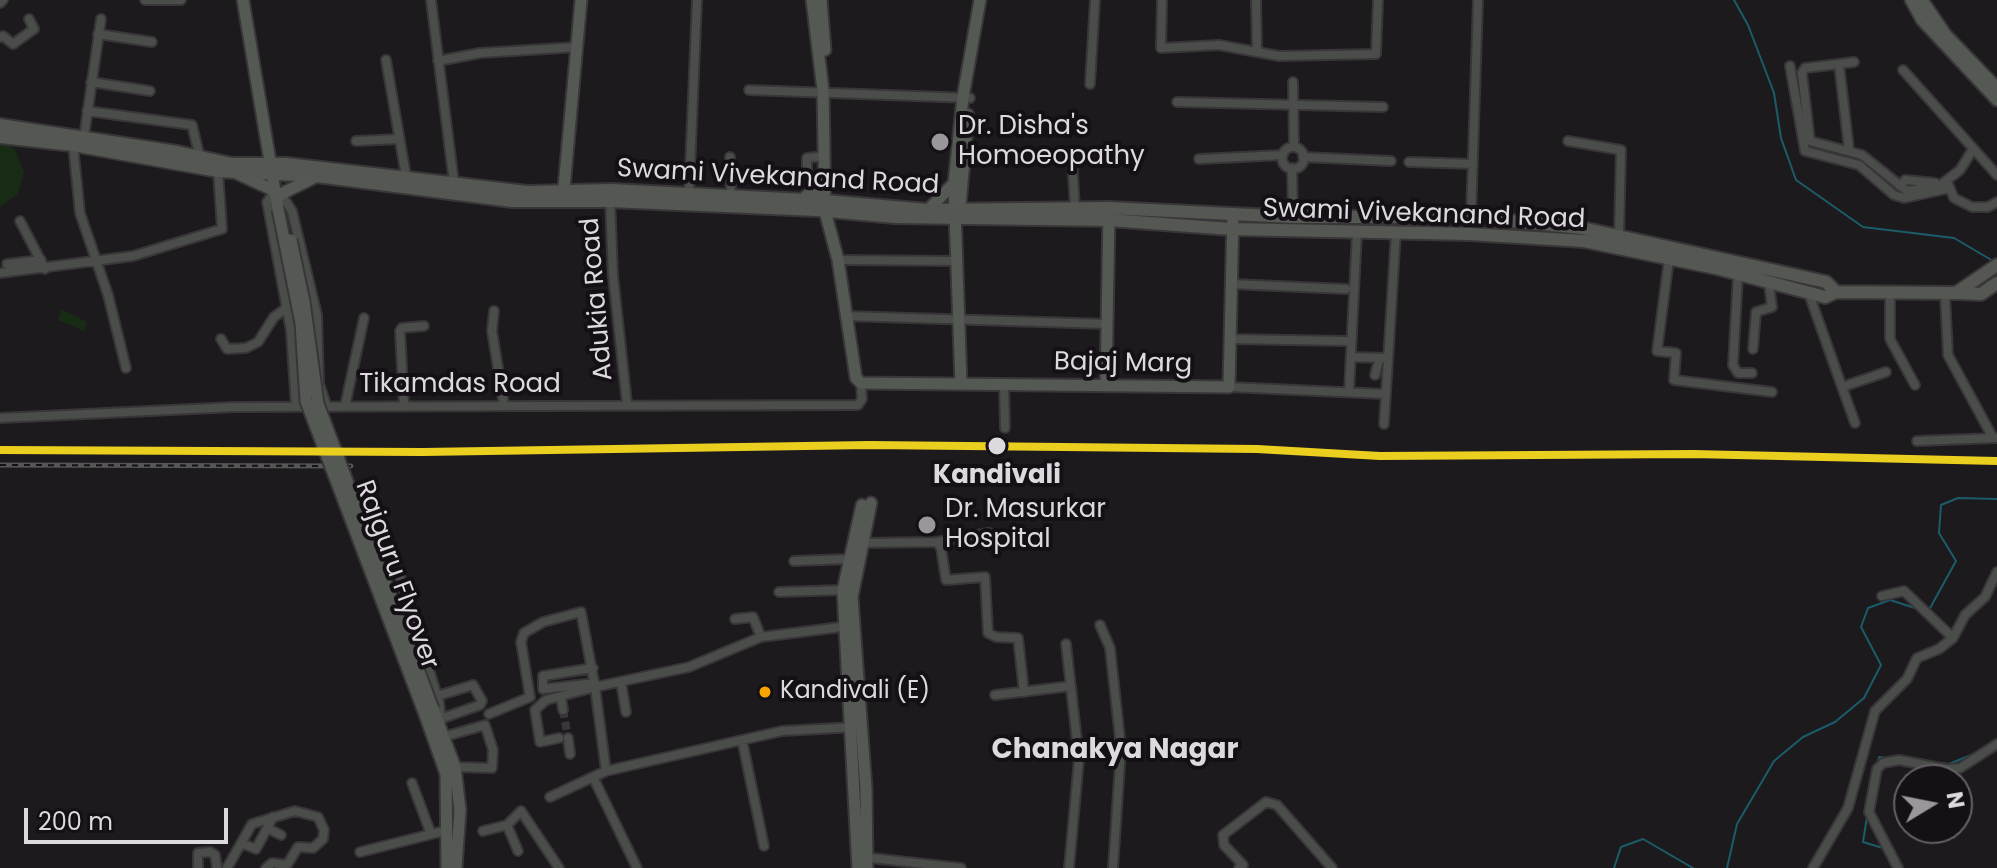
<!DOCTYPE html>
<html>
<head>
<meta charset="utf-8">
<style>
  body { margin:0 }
  #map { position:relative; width:1997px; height:868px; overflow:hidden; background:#1d1a1e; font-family:Poppins,sans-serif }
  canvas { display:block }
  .north { position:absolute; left:1893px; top:764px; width:80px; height:80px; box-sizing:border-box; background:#151016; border:2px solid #656066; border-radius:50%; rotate:80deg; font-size:22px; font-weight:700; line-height:32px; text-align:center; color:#ddd9de }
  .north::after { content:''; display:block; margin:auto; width:28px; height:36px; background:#9a969b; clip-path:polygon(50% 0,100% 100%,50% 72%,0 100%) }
  .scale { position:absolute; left:24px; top:808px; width:204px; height:36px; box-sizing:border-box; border:4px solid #ddd9de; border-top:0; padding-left:10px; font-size:24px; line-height:28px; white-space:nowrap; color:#ddd9de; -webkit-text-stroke:6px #151016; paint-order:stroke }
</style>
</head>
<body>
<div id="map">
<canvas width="1997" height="868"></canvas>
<div class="north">N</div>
<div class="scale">200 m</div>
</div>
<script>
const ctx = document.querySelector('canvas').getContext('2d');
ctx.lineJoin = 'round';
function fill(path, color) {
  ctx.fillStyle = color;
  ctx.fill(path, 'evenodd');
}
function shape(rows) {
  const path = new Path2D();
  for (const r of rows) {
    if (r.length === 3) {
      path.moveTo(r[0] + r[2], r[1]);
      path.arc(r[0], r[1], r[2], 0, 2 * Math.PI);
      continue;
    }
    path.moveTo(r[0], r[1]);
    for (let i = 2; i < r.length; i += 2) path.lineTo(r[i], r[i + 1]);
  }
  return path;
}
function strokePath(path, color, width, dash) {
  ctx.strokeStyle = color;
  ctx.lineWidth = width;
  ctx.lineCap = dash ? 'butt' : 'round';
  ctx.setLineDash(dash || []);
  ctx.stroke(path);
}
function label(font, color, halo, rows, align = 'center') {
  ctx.font = font + ' Poppins,sans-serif';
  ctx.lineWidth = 8;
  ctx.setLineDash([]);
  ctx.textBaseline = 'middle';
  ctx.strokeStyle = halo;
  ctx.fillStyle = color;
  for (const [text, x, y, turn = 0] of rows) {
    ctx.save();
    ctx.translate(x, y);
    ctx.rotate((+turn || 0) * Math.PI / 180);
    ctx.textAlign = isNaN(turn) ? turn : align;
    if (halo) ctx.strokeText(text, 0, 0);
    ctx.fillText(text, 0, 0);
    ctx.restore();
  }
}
fill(shape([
  [0,140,15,150,24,172,17,195,0,207],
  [61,309,87,322,84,331,58,320]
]), '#182c15');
strokePath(shape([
  [1734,0,1748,25,1774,93,1781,138,1796,180,1863,227,1954,238,1993,261],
  [1929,610,1956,561,1939,533,1941,505,1958,498,1997,499],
  [1932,762,1949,764,1976,753],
  [1878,763,1879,757,1886,758],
  [1867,817,1863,842,1883,848],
  [1614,868,1621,847,1643,839,1693,868],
  [1727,868,1737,824,1774,761,1803,737,1835,722,1864,698,1881,665,1861,627,1868,608,1890,600,1918,609]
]), '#1b5c69', 2);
strokePath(shape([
  [563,710,568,738]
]), '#3a373b', 8, [8, 4]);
const street = shape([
  [145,0,181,0],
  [431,0,454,183],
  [1162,0,1161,48,1219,45,1279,56,1376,54,1378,0],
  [1256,0,1257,50],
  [0,3,3,0],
  [98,34,152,42],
  [0,37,3,36,13,44,34,29,29,19],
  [386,60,406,176],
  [438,61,480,53,577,47],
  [1839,64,1854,62],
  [1790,66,1805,151,1859,165,1894,195,1904,198,1950,188],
  [1903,70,1997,175],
  [91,82,150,91],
  [1293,82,1294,147],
  [1090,84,1095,0],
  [749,90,970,98],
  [1177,102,1383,107],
  [87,111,192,125,200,158],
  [84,137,101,19],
  [356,141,399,139],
  [1568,141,1621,150,1619,236],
  [73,145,80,213,108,295,126,368],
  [1293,158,11],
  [1849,149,1839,64,1805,68,1802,73,1810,141,1862,155,1907,191,1938,187,1960,170,1973,149],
  [730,157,731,196],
  [1303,157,1391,161],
  [1072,159,1075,208],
  [1199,159,1283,155],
  [1409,162,1473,164],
  [1292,168,1293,217],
  [807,180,807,158,824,156],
  [1948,184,1954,198,1972,207,1988,207,1997,202],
  [1900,186,1905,180,1935,183],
  [275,191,267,202,291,331,296,407],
  [281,194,292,211,317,315,319,384,327,407],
  [689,194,697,0],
  [610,198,613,275,627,404],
  [1471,217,1478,0],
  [20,221,45,269],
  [1669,259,1657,351,1676,353,1674,380,1772,392],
  [838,260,957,261],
  [7,264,41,260],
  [0,273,133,256,222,229,218,171],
  [1738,275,1733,365,1738,373,1752,373],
  [1231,284,1346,289],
  [1890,293,1890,339,1915,385],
  [1809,294,1842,387,1886,372],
  [1945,295,1948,355,1993,438],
  [494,311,492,331,504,405],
  [845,316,1107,324],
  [221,339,227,349,246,348,258,342,274,317,288,307],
  [1230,339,1346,341],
  [1753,349,1756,312,1772,307,1769,283],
  [1351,357,1388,358],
  [1375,375,1379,360],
  [1004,384,1005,428],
  [1229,387,1385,394],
  [1842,387,1855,423],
  [1349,392,1357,232],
  [345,406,364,318],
  [404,406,400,331,402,328,424,326],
  [0,418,235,407,858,405,862,399,861,383],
  [1384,424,1396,232],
  [1917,441,1996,438],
  [937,542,989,533],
  [864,543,937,542,941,548,946,580,985,577,988,633,996,637,1018,638,1024,692],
  [794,561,849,559],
  [397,567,439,702,441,721],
  [779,592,843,590],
  [1882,596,1904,591,1953,638],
  [735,619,753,617,761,637],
  [1100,625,1110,648,1121,748,1113,868],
  [1066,644,1079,759,1069,868],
  [593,668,543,676,543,689,595,683],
  [621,682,626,712],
  [995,695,1071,686],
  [437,696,473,685,482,701,480,705,440,719],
  [561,697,563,710],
  [489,714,530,697,521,642,524,633,543,622,581,612,595,687,546,700,535,710,540,742,559,738],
  [443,737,485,725,493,750,492,768,455,767],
  [568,738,570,754],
  [742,740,764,846],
  [606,771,595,687,689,667,761,637,849,626],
  [593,777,637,868],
  [412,783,431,834],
  [550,797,606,771,742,740,782,731,855,727],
  [267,828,281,835],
  [483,831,507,825],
  [241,843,256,849,273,817],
  [518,851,507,825,521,811,559,868],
  [360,852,448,830],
  [862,857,961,868],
  [198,868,198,853,210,852,215,855,217,868],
  [227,868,252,824,295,811,318,817,324,830,323,839,313,848,298,847,287,865,272,863,266,868],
  [1239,868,1243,865,1224,845,1223,835,1266,802,1277,805,1332,868],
  [1813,868,1848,808,1875,711,1907,679,1917,658,1939,649,1953,638,1965,615,1985,597,1997,572],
  [1898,868,1869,812,1877,769,1883,763,1899,760,1946,769,1960,768,1997,744]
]);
const secondary = shape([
  [243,0,278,209],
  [812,0,823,90,825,211,838,260,856,378,861,383,1229,387,1233,215],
  [821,0,825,50],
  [1911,0,1922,20,1997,100],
  [1922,0,1946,35,1997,88],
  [236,173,275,191],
  [281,194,317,176],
  [563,199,581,0],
  [928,210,954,183],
  [959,217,968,115],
  [961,384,954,183,963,97,980,0],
  [1106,386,1109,212],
  [433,709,455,767,460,810,456,868],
  [424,712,446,774,447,868],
  [858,868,843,590,862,505],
  [867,868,866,789,852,597,871,503]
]);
const primary = shape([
  [0,125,177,152,232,164,287,164,527,192,611,190,825,201,928,210,1109,208,1293,217,1471,217,1582,228,1826,282,1836,292],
  [0,137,73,145,218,171,317,176,512,201,610,201,817,210,895,217,1109,220,1231,229,1470,234,1584,241,1716,268,1825,297,1836,292,1956,293,1997,265],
  [802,200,825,182],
  [1956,293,1981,294,1997,283]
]);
strokePath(street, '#383638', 12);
strokePath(secondary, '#383638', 15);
strokePath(primary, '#383638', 16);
strokePath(street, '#4a4d49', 8);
strokePath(secondary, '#555954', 11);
strokePath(primary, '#545752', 12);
const rail = shape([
  [0,465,351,466]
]);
strokePath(rail, '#555655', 5);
strokePath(rail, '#151016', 2, [6]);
const secondaryBridge = shape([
  [278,209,301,323,306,401,424,712],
  [291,240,304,302,318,404,433,709]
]);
strokePath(secondaryBridge, '#383638', 15, []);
strokePath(secondaryBridge, '#555954', 11);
strokePath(shape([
  [0,450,423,452,869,445,1257,449,1380,456,1693,454,1997,461]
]), '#ebcf1f', 8);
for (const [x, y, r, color] of [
  [940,142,10,"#9a969b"],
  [997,446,10,"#ddd9de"],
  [927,525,10,"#9a969b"],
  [765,692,7,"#f7a600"]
]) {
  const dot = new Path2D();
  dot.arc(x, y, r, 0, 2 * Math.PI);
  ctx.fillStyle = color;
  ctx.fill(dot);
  strokePath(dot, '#151016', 3);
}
label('24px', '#ddd9de', '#151016', [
  ["Kandivali (E)",780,692]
], 'left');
label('26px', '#ddd9de', '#151016', [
  ["Dr. Disha's",958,127],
  ["Homoeopathy",958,157],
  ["Dr. Masurkar",945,510],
  ["Hospital",945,540]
], 'left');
label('26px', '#ddd9de', '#151016', [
  ["Swami Vivekanand Road",778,178,3],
  ["Swami Vivekanand Road",1424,215,2],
  ["Adukia Road",598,299,-95],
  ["Bajaj Marg",1123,364,1],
  ["Tikamdas Road",460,385],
  ["Rajguru Flyover",396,575,70]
]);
label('bold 26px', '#ddd9de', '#151016', [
  ["Kandivali",997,476]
]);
label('bold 28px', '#ddd9de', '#151016', [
  ["Chanakya Nagar",1115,751]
]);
</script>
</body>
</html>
